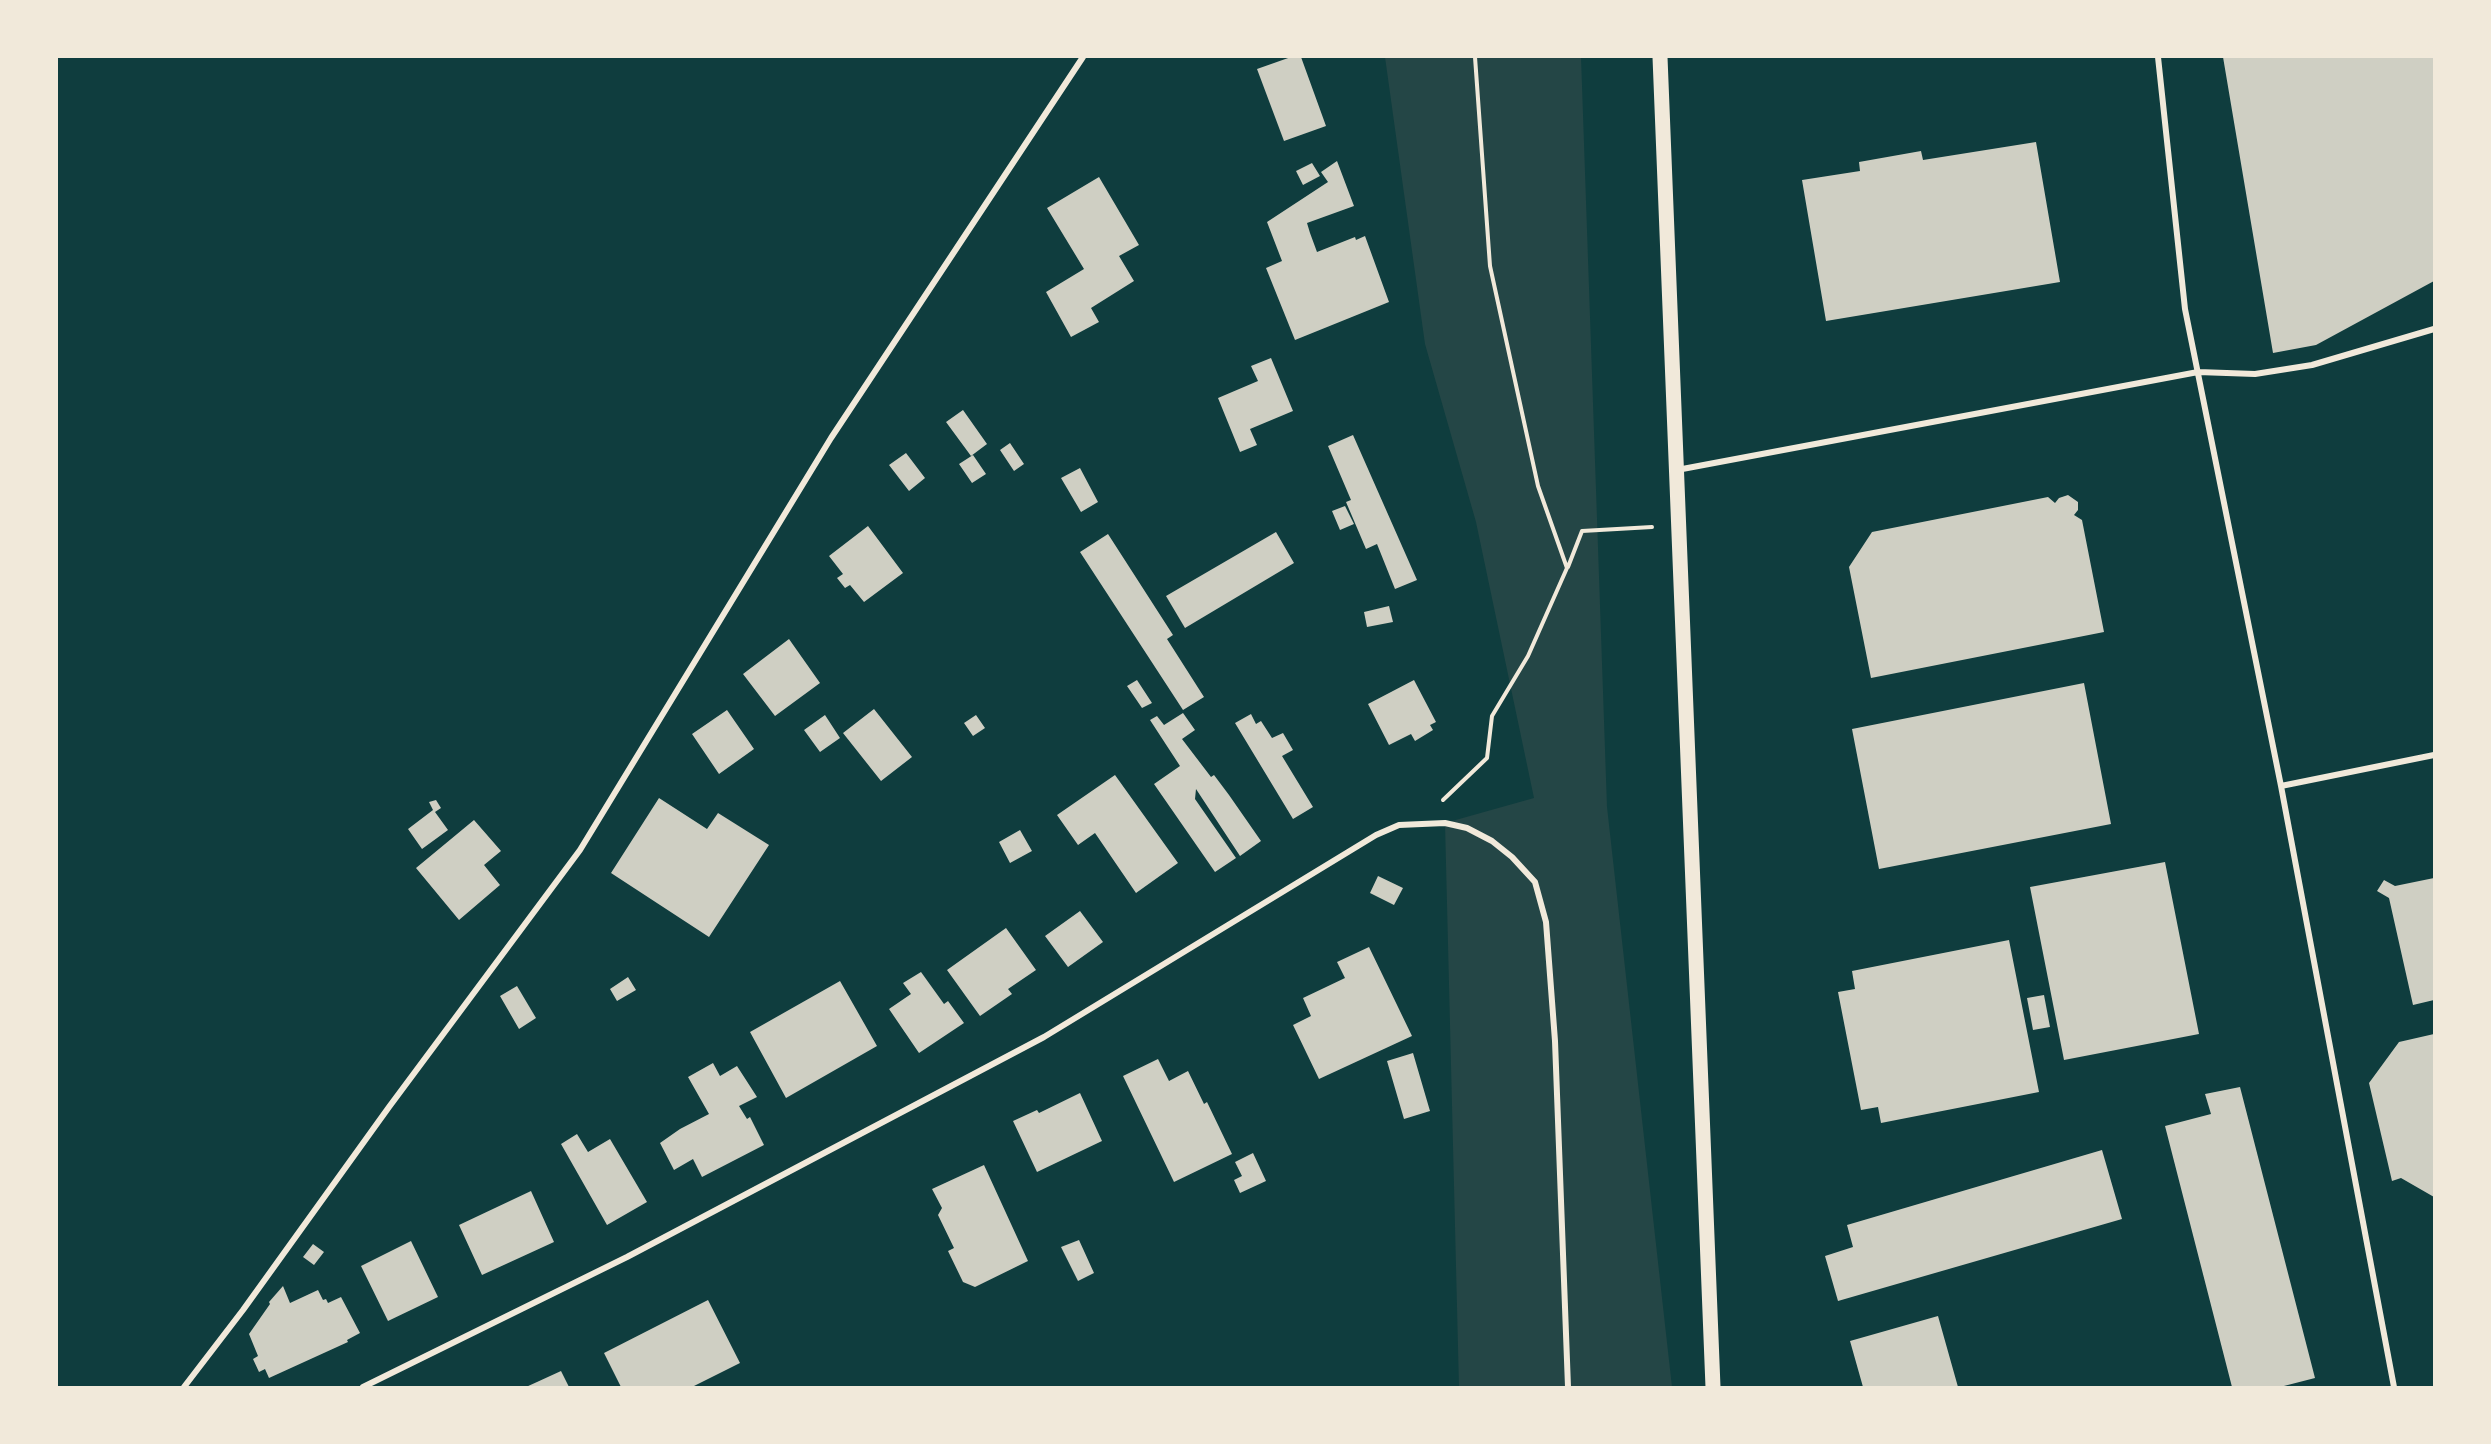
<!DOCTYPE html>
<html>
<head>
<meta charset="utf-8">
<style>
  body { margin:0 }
  #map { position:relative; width:2491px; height:1444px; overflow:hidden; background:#0f3d3e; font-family:Manrope,sans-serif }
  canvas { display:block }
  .frame { position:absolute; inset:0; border:58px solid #f1e9da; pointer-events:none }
</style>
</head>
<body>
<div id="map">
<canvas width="2491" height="1444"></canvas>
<div class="frame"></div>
</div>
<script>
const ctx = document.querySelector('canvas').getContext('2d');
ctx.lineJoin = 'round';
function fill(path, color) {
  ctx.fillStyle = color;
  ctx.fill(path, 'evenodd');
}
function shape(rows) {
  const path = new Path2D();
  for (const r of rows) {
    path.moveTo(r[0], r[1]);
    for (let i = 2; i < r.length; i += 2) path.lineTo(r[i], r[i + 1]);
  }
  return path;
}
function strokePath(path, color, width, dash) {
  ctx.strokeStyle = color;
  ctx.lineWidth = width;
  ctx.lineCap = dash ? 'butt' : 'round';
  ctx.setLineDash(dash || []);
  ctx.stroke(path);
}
fill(shape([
  [1385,57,1581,57,1607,807,1672,1387,1459,1387,1445,823,1534,798,1476,522,1425,344]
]), '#244646');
fill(shape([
  [1291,57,1301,57,1326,126,1284,141,1257,69],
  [2223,57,2434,57,2434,281,2316,345,2273,353],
  [2036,142,2060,282,1826,321,1802,180,1860,171,1859,162,1921,151,1923,160],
  [1337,161,1354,206,1307,223,1310,233,1317,252,1355,237,1356,240,1365,236,1389,302,1295,340,1266,268,1282,261,1267,222,1328,182,1321,172],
  [1312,163,1320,176,1303,185,1296,171],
  [1099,177,1139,245,1119,256,1134,281,1091,308,1099,322,1071,337,1046,292,1084,269,1047,208],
  [1271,358,1293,411,1250,429,1257,445,1240,452,1218,398,1258,381,1251,366],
  [963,410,987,444,971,456,946,422],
  [1353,435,1417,580,1395,589,1377,544,1366,549,1346,502,1351,500,1328,446],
  [1010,443,1024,464,1014,471,1000,450],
  [906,453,925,478,909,491,889,465],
  [973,455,986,474,972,483,959,464],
  [1080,468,1098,502,1081,512,1061,478],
  [2068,495,2078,502,2078,510,2074,515,2082,520,2104,632,1871,678,1849,567,1872,532,2048,497,2055,503,2059,498],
  [1345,506,1354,524,1340,530,1332,511],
  [868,526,903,573,864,602,850,585,845,588,837,578,843,574,829,556],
  [1276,532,1294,563,1185,628,1166,596],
  [1108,534,1173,635,1167,639,1204,697,1183,710,1080,552],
  [1389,606,1393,622,1367,627,1364,612],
  [789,639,820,683,775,716,743,674],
  [1137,680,1152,703,1142,708,1127,686],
  [1414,680,1436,722,1430,725,1433,730,1415,741,1411,734,1389,745,1368,704],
  [2084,683,2111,824,1879,869,1852,729],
  [874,709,912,757,881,781,843,733],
  [727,710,754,749,719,774,692,734],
  [1183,713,1195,730,1182,739,1211,777,1214,775,1229,795,1261,841,1240,856,1196,789,1195,799,1236,858,1215,872,1154,784,1180,766,1150,720,1157,716,1164,725],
  [1251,714,1256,724,1261,721,1272,738,1283,733,1293,750,1282,756,1313,807,1293,819,1235,723],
  [825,715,840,738,820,752,804,730],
  [976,715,985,728,973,736,964,723],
  [1115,775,1178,863,1136,893,1095,833,1078,845,1057,815],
  [659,798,707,829,718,813,769,845,709,937,611,873],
  [436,800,441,808,435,812,448,830,422,849,408,829,433,810,429,802],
  [474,820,501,851,484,865,500,885,459,920,416,868],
  [1020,830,1032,851,1010,863,999,842],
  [2165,862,2199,1034,2064,1060,2030,887],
  [1378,876,1403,888,1394,905,1370,893],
  [2434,878,2434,1000,2413,1005,2389,898,2377,891,2384,880,2395,886],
  [1080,911,1103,942,1068,967,1045,936],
  [1006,928,1036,970,1008,989,1012,994,980,1016,947,970],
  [2009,940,2039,1092,1881,1123,1878,1107,1861,1110,1838,992,1855,989,1852,971],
  [1369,947,1412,1036,1319,1079,1293,1025,1311,1016,1303,998,1345,978,1337,962],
  [921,972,944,1004,948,1001,964,1023,919,1053,889,1009,911,994,903,983],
  [628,977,636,990,617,1001,610,989],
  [840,981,877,1046,786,1098,750,1032],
  [517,986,536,1018,519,1029,500,996],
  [2044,995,2050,1027,2033,1030,2027,998],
  [2434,1034,2434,1197,2401,1178,2392,1181,2369,1083,2399,1042],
  [1413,1053,1430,1111,1404,1119,1387,1061],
  [1158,1059,1169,1081,1188,1071,1204,1104,1207,1102,1232,1154,1174,1182,1123,1076],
  [713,1063,720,1076,737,1066,757,1097,739,1106,747,1119,750,1117,764,1145,702,1177,693,1159,674,1170,660,1143,680,1129,709,1114,688,1077],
  [2240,1087,2315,1378,2280,1387,2232,1387,2165,1126,2211,1114,2205,1094],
  [1080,1093,1102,1141,1037,1172,1013,1121,1037,1110,1039,1113],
  [577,1134,588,1152,610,1139,647,1202,607,1225,561,1144],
  [2102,1150,2122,1219,1838,1301,1825,1256,1853,1247,1847,1225],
  [1253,1153,1266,1181,1240,1193,1234,1180,1242,1176,1235,1162],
  [984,1165,1028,1261,975,1287,963,1282,948,1251,954,1248,938,1215,942,1208,932,1189],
  [531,1191,554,1242,482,1275,459,1225],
  [1079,1240,1094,1273,1078,1281,1061,1247],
  [411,1241,438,1297,388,1321,361,1266],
  [313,1244,324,1252,314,1265,303,1257],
  [283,1286,290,1303,318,1290,323,1300,326,1299,328,1303,341,1297,360,1333,347,1340,348,1342,269,1378,265,1369,259,1372,253,1359,258,1356,249,1334,270,1304,269,1302],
  [708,1300,740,1363,692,1387,621,1387,604,1353],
  [1938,1316,1958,1387,1863,1387,1850,1341],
  [561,1371,569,1387,526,1387,537,1382]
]), '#cfcfc3');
strokePath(shape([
  [1568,567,1582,531,1652,527],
  [1443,800,1487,758,1492,716,1528,656,1567,568,1538,486,1490,266,1475,57]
]), '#f1e9da', 4);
strokePath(shape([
  [2158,57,2185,309,2281,786,2394,1387],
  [1677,470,2198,372,2255,374,2312,365,2434,329],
  [2281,786,2434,755],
  [184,1387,243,1310,389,1107,580,850,831,438,1083,57],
  [363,1387,627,1257,1044,1037,1376,835,1399,825,1445,823,1467,828,1492,841,1512,857,1535,882,1546,922,1555,1041,1568,1387]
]), '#f1e9da', 6);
strokePath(shape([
  [1660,57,1713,1387]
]), '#f1e9da', 15);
</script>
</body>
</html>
